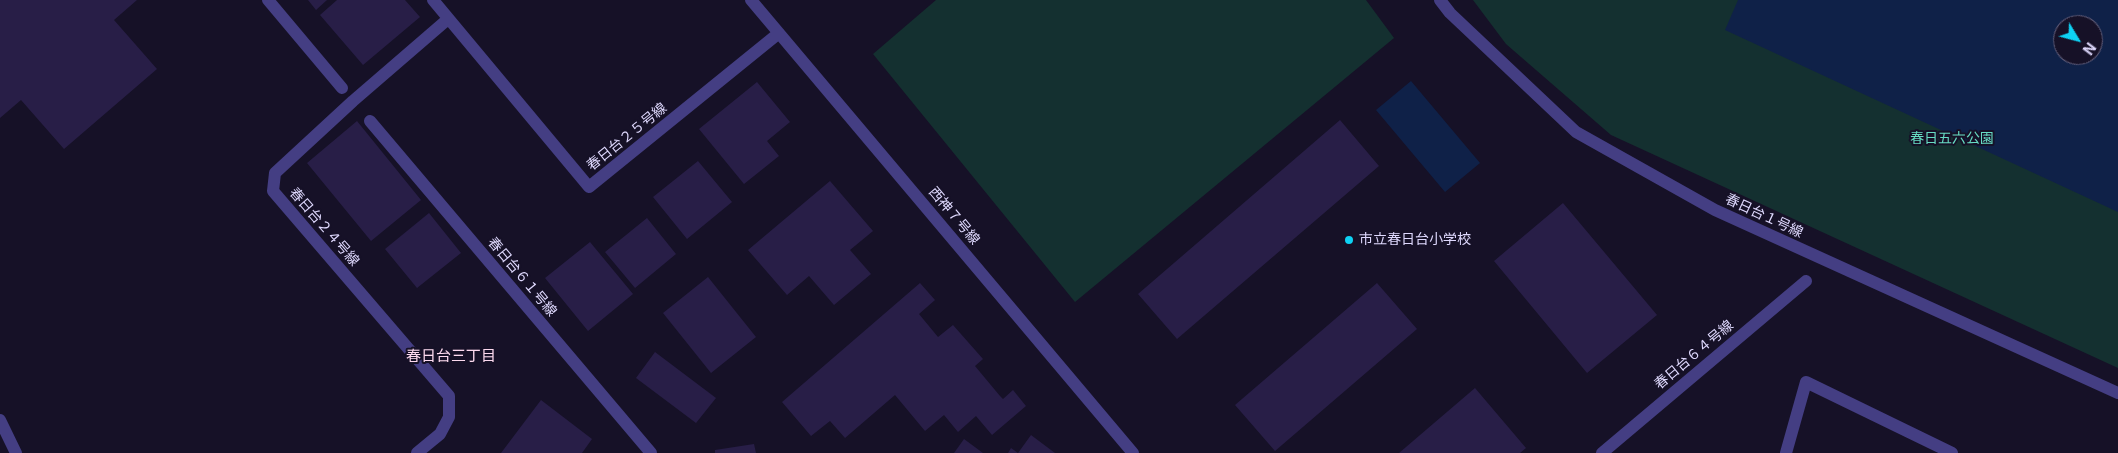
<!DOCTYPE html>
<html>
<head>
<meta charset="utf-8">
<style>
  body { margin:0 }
  #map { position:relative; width:2118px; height:453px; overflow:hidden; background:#161127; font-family:Inter,sans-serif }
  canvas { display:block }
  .north { position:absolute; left:2053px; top:15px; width:50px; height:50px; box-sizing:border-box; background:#161127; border:1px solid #66617d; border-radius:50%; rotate:127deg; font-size:14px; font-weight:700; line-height:20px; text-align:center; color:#ded8fd }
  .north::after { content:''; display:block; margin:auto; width:18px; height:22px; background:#0ed2f4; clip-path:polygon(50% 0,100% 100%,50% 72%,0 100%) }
</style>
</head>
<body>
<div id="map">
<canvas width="2118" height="453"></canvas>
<div class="north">N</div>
</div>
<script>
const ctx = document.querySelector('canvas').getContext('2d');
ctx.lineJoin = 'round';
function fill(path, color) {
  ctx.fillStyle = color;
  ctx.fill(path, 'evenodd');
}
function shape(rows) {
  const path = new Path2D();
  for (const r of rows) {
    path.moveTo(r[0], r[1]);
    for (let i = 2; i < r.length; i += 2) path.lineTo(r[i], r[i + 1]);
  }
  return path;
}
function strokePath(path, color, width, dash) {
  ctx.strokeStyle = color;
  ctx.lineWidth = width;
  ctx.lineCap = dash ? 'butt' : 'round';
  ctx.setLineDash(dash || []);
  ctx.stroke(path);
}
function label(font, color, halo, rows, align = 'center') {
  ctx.font = font + ' Inter,"Noto Sans JP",sans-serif';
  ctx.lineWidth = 4;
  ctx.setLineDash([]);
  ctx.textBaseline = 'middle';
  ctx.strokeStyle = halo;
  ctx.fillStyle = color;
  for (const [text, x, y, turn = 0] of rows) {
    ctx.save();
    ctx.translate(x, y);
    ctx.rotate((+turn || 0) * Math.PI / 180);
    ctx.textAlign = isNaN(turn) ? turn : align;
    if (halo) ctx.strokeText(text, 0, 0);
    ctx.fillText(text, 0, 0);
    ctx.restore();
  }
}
fill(shape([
  [936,0,1366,0,1394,38,1075,302,873,54],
  [1473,0,2118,0,2118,368,1611,135,1506,44],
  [2063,25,2093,25,2093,55,2063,55]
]), '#143030');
fill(shape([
  [1738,0,2118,0,2118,212,1725,30],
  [2063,25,2093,25,2093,55,2063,55],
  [1411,81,1480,163,1445,192,1376,110]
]), '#0f2148');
fill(shape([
  [0,0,137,0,114,20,157,69,64,149,21,100,0,118],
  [308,0,327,0,316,10],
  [337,0,405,0,420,17,363,65,320,15],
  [757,82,790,122,767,141,779,156,744,184,699,129],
  [1340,120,1379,166,1177,339,1138,294],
  [357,121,421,200,371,241,307,163],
  [698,161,732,202,687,239,653,197],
  [830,181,873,231,850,250,871,274,834,305,809,276,787,295,748,250],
  [1563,203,1657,315,1587,373,1494,261],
  [429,213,461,253,417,288,385,249],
  [647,218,676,254,635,288,605,252],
  [590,242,633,294,588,331,545,278],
  [708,277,756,337,711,373,663,313],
  [920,283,935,300,919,314,938,337,953,325,983,359,975,366,1000,396,1003,399,1013,390,1026,406,992,435,976,416,958,432,944,415,925,431,895,395,845,438,830,421,811,436,782,402],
  [1377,283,1417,329,1275,451,1235,405],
  [655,352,716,398,696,423,636,378],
  [1475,388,1526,448,1520,453,1399,453],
  [541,400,592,439,582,453,501,453],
  [1031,435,1055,453,1008,453,1011,448,1018,453],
  [964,439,983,453,954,453],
  [754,444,756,453,715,453,715,450]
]), '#281e47');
strokePath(shape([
  [268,0,342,88],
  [433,0,589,187,779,33],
  [751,0,1133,453],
  [1440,0,1450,13,1576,132,1715,210,2118,393],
  [370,121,651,453],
  [0,420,16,453],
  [417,453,440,434,449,417,449,396,273,191,275,173,353,101,448,19],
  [1602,453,1806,281],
  [1786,453,1806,382,1952,453]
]), '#443e83', 12);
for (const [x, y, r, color] of [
  [1349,240,5,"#0ed2f4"]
]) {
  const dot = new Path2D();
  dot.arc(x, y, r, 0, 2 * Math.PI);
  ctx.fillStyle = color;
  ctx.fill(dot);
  strokePath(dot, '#161127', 2);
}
label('14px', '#ded8fd', '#161127', [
  ["春日台２５号線",627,137,-39],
  ["西神７号線",954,216,50],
  ["春日台１号線",1764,216,25],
  ["春日台２４号線",324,227,49],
  ["春日台６１号線",522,277,50],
  ["春日台６４号線",1694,355,-40]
]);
label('14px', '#67dbc3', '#161127', [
  ["春日五六公園",1952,139]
]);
label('14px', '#ded8fd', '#161127', [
  ["市立春日台小学校",1359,240]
], 'left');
label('15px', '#fddaef', '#161127', [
  ["春日台三丁目",451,356]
]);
</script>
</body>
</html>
